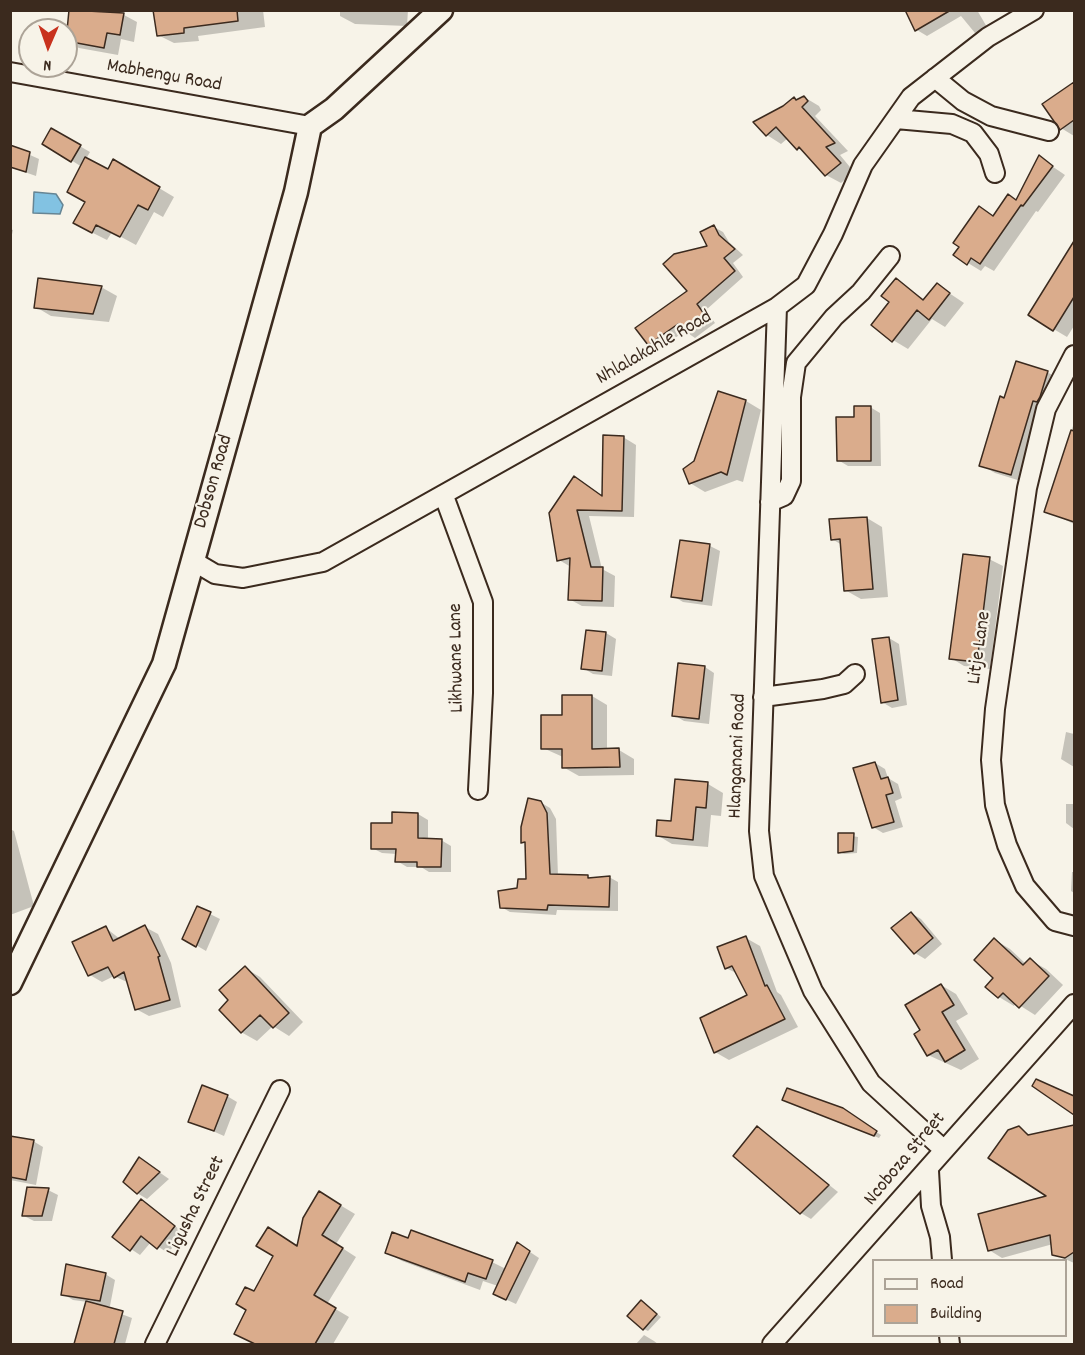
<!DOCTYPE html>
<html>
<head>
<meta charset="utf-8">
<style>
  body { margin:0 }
  #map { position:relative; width:1085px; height:1355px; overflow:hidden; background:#f7f3e8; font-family:Dekko,sans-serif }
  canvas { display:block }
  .frame { position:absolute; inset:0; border:12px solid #3b2a1e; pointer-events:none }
  .legend { position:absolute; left:872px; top:1259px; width:195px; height:78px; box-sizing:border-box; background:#f7f3e8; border:2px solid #aca397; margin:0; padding:8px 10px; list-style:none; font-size:18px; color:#3b2a1e }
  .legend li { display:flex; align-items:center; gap:12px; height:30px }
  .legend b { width:30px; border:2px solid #aca397 }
  .north { position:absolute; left:18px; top:18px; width:60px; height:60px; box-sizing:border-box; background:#f7f3e8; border:2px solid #aca397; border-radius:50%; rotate:182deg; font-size:16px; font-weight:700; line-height:24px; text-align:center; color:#3b2a1e }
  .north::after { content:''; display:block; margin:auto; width:21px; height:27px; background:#c8321e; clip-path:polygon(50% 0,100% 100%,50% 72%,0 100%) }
</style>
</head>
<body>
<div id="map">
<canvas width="1085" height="1355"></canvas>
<div class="frame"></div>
<ul class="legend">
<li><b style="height:8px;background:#f7f3e8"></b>Road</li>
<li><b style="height:16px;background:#daac8c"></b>Building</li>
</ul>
<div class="north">N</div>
</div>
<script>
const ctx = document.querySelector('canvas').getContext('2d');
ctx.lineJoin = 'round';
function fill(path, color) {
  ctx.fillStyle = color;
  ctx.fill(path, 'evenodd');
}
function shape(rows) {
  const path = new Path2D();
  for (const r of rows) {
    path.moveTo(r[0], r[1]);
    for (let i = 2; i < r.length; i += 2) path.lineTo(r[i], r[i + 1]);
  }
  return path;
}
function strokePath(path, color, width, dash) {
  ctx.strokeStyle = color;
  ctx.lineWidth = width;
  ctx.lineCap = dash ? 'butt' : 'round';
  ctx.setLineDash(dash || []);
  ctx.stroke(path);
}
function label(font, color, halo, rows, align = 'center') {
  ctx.font = font + ' Dekko,sans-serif';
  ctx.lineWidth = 4.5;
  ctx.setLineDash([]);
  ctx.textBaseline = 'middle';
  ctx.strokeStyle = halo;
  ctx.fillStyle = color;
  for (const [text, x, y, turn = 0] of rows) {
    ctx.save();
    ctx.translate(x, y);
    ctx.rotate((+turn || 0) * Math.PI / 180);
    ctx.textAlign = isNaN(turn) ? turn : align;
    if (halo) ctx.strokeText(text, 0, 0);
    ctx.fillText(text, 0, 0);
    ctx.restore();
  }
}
const water = shape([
  [34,192,56,194,63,205,60,214,33,213,34,192]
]);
fill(water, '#82c2e2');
strokePath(water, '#668594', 1.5);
fill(shape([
  [71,10,103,10,124,15,137,22,134,42,121,39,118,55,79,48,66,41],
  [172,10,263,10,265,27,198,36,199,41,174,43,158,35],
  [340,10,408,10,407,26,355,24,340,16],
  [906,10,977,10,991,34,985,39,975,33,961,16,927,36,917,30],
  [1074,84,1074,136,1061,128,1044,104],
  [804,97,819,106,821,110,815,116,848,151,840,155,854,172,841,183,826,175,788,138,781,144,767,135,797,101],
  [52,130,90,152,86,159,108,171,114,161,174,197,163,217,154,212,136,245,112,232,107,240,91,232,82,167,44,143],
  [10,146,39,159,36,176,10,167],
  [1040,158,1065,175,1038,212,1036,211,994,271,985,266,981,271,968,263,994,217,1017,201],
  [714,227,723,232,729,242,743,255,733,263,743,277,706,310,715,323,695,338,685,331,658,350,649,344,637,329,689,292,710,247],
  [10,229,13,230,10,244],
  [1074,244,1074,326,1067,337,1030,315],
  [896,280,925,300,937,285,964,303,945,327,932,319,908,349,893,340,891,302],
  [101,287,117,296,109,322,51,316,36,307],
  [1047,372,1061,380,1024,482,995,473,981,465,1005,400],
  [719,393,746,401,761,410,743,482,737,480,705,492,690,483],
  [870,407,880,413,881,466,848,466,838,460,856,419],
  [1073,426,1074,427,1074,524,1046,511],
  [623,437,636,445,634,517,589,516,602,569,615,576,614,607,582,606,569,599,571,567,559,560,575,478,603,497],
  [867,518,882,527,888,597,861,599,845,590,842,545,832,539],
  [681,542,710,546,720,551,712,606,683,602,673,596],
  [989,559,1003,566,990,669,964,666,951,658],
  [606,633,616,639,612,676,593,674,583,668],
  [889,638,899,644,907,705,892,708,882,702],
  [705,667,714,673,709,724,684,721,674,715],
  [592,696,607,705,607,750,619,750,634,759,634,775,579,776,563,767,563,757,543,748,564,716],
  [1066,732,1074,734,1074,767,1061,759],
  [875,763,885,769,888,778,898,784,902,798,895,801,903,827,883,833,873,827],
  [708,784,723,793,721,816,711,815,708,847,672,844,657,835],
  [540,802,550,808,556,819,558,876,592,879,609,877,618,882,618,911,557,910,556,915,510,912,501,907,528,880,526,844,523,842],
  [1066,804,1074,804,1074,829,1066,823],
  [394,814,418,814,428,820,428,840,441,840,451,846,451,872,429,872,421,867,407,867,397,861,397,854,382,853,372,848,393,825],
  [10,829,14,831,34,906,10,915],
  [839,834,858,837,857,853,844,854,839,852],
  [1072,872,1074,872,1074,893,1071,891],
  [198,908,220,919,206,951,184,938],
  [911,913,921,919,942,944,925,959,915,953],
  [145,927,158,934,171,963,181,1007,149,1016,136,1009,129,983,114,976,102,982,90,975,106,928,120,939],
  [746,938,760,946,777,992,781,995,798,1027,729,1060,715,1052,701,1019,749,996,738,974,726,968],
  [995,940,1010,949,1026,964,1030,960,1046,969,1063,985,1035,1015,1016,1003,1014,1006,999,997],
  [245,968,260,977,303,1022,289,1036,273,1026,257,1041,241,1032,230,1001],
  [941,985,956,994,968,1014,956,1021,979,1059,961,1070,928,1055,922,1031],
  [227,1096,237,1102,224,1136,190,1121],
  [788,1102,847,1113,881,1135,879,1138],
  [1074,1127,1074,1263,1054,1254,1053,1244,1002,1258,989,1250,1049,1197,1018,1128,1032,1136],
  [758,1128,838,1192,811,1219,801,1213],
  [10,1137,33,1141,43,1147,36,1185,10,1180],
  [149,1165,169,1179,147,1199,137,1193],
  [48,1190,58,1195,52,1221,34,1221,24,1216],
  [320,1193,355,1214,336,1244,356,1257,327,1304,349,1317,333,1344,256,1344,236,1333,254,1293,299,1248],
  [151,1207,184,1233,168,1253,151,1242,140,1255,131,1249],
  [527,1250,539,1258,516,1304,505,1299,498,1286,483,1281,480,1290,402,1261,386,1252,492,1262,506,1269],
  [105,1274,115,1280,110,1306,100,1306,132,1318,125,1344,77,1344,88,1302,73,1300,63,1294],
  [646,1305,661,1317,648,1331,644,1329],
  [644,1335,654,1341,658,1344,636,1344]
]), '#0003');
const building = shape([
  [69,10,124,13,120,35,107,33,104,48,66,41,69,10],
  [153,10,237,10,238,21,184,28,184,33,157,36,153,10],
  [905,10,951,10,915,31,905,10],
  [1074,82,1074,120,1060,130,1042,104,1074,82],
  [804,96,808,101,802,107,835,143,826,147,841,163,825,176,799,147,797,150,776,127,766,136,753,122,783,106,794,97,796,100,804,96],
  [51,128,81,145,71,162,42,144,51,128],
  [10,145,30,152,26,172,10,167,10,145],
  [1039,155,1053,166,1023,206,1021,205,980,264,971,258,967,265,953,255,959,247,953,243,979,206,993,216,1008,194,1016,200,1039,155],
  [85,157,108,169,113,159,160,187,148,210,138,205,120,237,96,225,92,233,73,223,85,202,67,192,85,157],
  [714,225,719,235,735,249,724,258,735,271,697,304,707,318,685,334,678,324,648,345,635,328,687,291,663,264,674,254,707,246,700,232,714,225],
  [1074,241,1074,297,1053,331,1028,315,1074,241],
  [38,278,102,286,93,314,34,308,38,278],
  [896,278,923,300,937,283,950,293,929,320,917,310,892,342,871,325,889,302,881,296,896,278],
  [1016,361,1048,371,1040,397,1037,402,1033,401,1011,475,979,466,1000,396,1004,398,1016,361],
  [718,391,746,400,727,475,721,472,689,484,683,469,694,461,718,391],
  [854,406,871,406,871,461,837,461,836,417,854,417,854,406],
  [1071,430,1074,431,1074,522,1044,512,1071,430],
  [603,435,624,436,622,511,577,510,591,567,603,567,602,601,568,600,570,558,557,561,549,513,574,476,602,496,603,435],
  [867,517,873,589,844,591,840,539,831,540,829,519,867,517],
  [680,540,710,544,702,601,671,597,680,540],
  [963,554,990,557,977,662,949,659,963,554],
  [586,630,606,632,602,671,581,669,586,630],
  [889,637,898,700,881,703,872,639,889,637],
  [678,663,705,666,699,719,672,716,678,663],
  [562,695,592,695,592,749,619,748,620,767,562,768,562,749,541,749,541,715,562,715,562,695],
  [875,762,881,779,888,777,893,793,886,795,894,822,872,828,853,768,875,762],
  [675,779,708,782,706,808,696,807,693,840,656,836,657,820,671,821,675,779],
  [528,798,541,801,547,813,550,874,588,875,588,878,610,876,609,907,548,905,547,910,500,908,498,891,517,888,518,879,526,879,525,842,521,843,521,827,528,798],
  [392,812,418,813,418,838,442,839,441,867,417,867,417,862,395,862,396,849,371,849,371,823,392,823,392,812],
  [838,833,854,833,853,851,838,853,838,833],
  [197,906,211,912,196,947,182,939,197,906],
  [911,912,933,938,914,954,891,928,911,912],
  [145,925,160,956,158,957,170,1000,135,1010,124,972,114,978,108,967,88,976,72,942,106,926,113,941,145,925],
  [746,936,765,986,767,985,785,1019,714,1053,700,1018,747,995,732,966,725,969,717,947,746,936],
  [994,938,1023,965,1030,958,1049,976,1019,1008,1003,993,998,998,985,987,993,978,974,960,994,938],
  [245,966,289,1013,273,1028,260,1015,241,1033,219,1010,228,1000,219,990,245,966],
  [941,984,954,1005,942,1012,965,1050,945,1062,938,1050,927,1056,914,1034,920,1030,905,1005,941,984],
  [1036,1079,1074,1096,1074,1115,1032,1086,1036,1079],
  [202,1085,228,1095,214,1131,188,1122,202,1085],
  [787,1088,843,1108,877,1131,874,1136,782,1100,787,1088],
  [1074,1125,1074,1252,1065,1258,1052,1255,1050,1235,988,1251,978,1214,1046,1196,988,1158,1008,1130,1019,1126,1028,1135,1074,1125],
  [757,1126,829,1185,800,1214,733,1156,757,1126],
  [10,1136,34,1140,26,1180,10,1177,10,1136],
  [139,1157,160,1172,137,1194,123,1182,139,1157],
  [27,1187,49,1188,42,1216,22,1216,27,1187],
  [319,1191,341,1205,322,1235,343,1248,314,1295,336,1308,315,1344,255,1344,234,1334,246,1310,236,1304,245,1287,254,1291,273,1256,256,1246,268,1227,297,1246,303,1218,319,1191],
  [141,1199,175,1226,157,1249,141,1236,130,1251,112,1237,141,1199],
  [411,1230,493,1260,486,1279,468,1273,465,1282,385,1253,392,1232,408,1238,411,1230],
  [517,1242,530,1251,506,1300,493,1294,517,1242],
  [66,1264,106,1273,100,1301,61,1295,66,1264],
  [641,1300,657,1314,643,1330,627,1316,641,1300],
  [86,1301,123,1311,114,1344,74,1344,86,1301]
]);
fill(building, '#daac8c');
strokePath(building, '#3b2a1e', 1.5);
const minor = shape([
  [10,72,310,126],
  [935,78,963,101,991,116,1049,131],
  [896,119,952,124,973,133,989,154,995,173],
  [777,307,759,831,764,876,813,991,871,1083,943,1149],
  [1074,355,1046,409,1027,488,995,709,991,760,995,805,1007,845,1025,886,1055,921,1074,926],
  [444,496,483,602,483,693,478,790],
  [770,502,784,496,791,481,791,397,796,363,834,317,861,292,890,256],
  [193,561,215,574,243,578,323,562,777,307,806,285,833,234,863,165,911,97,988,37,1034,10],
  [763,697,823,689,844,684,855,674],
  [929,1171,931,1206,940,1237,942,1260],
  [949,1336,950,1344],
  [155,1344,280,1090],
  [772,1344,1074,1004]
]);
const tertiary = shape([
  [10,983,164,664,296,192,310,126,334,109,441,10]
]);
strokePath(minor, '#3b2a1e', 22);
strokePath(tertiary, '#3b2a1e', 27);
strokePath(minor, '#f7f3e8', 18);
strokePath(tertiary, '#f7f3e8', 22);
label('20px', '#3b2a1e', '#f7f3e8', [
  ["Mabhengu Road",164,77,10],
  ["Nhlalakahle Road",655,349,-30],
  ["Dobson Road",215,482,-74],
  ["Litje Lane",981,648,-82],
  ["Likhwane Lane",458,658,-91],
  ["Hlanganani Road",739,756,-88],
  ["Ncoboza Street",906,1160,-50],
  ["Ligusha Street",197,1207,-64]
]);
</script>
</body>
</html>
